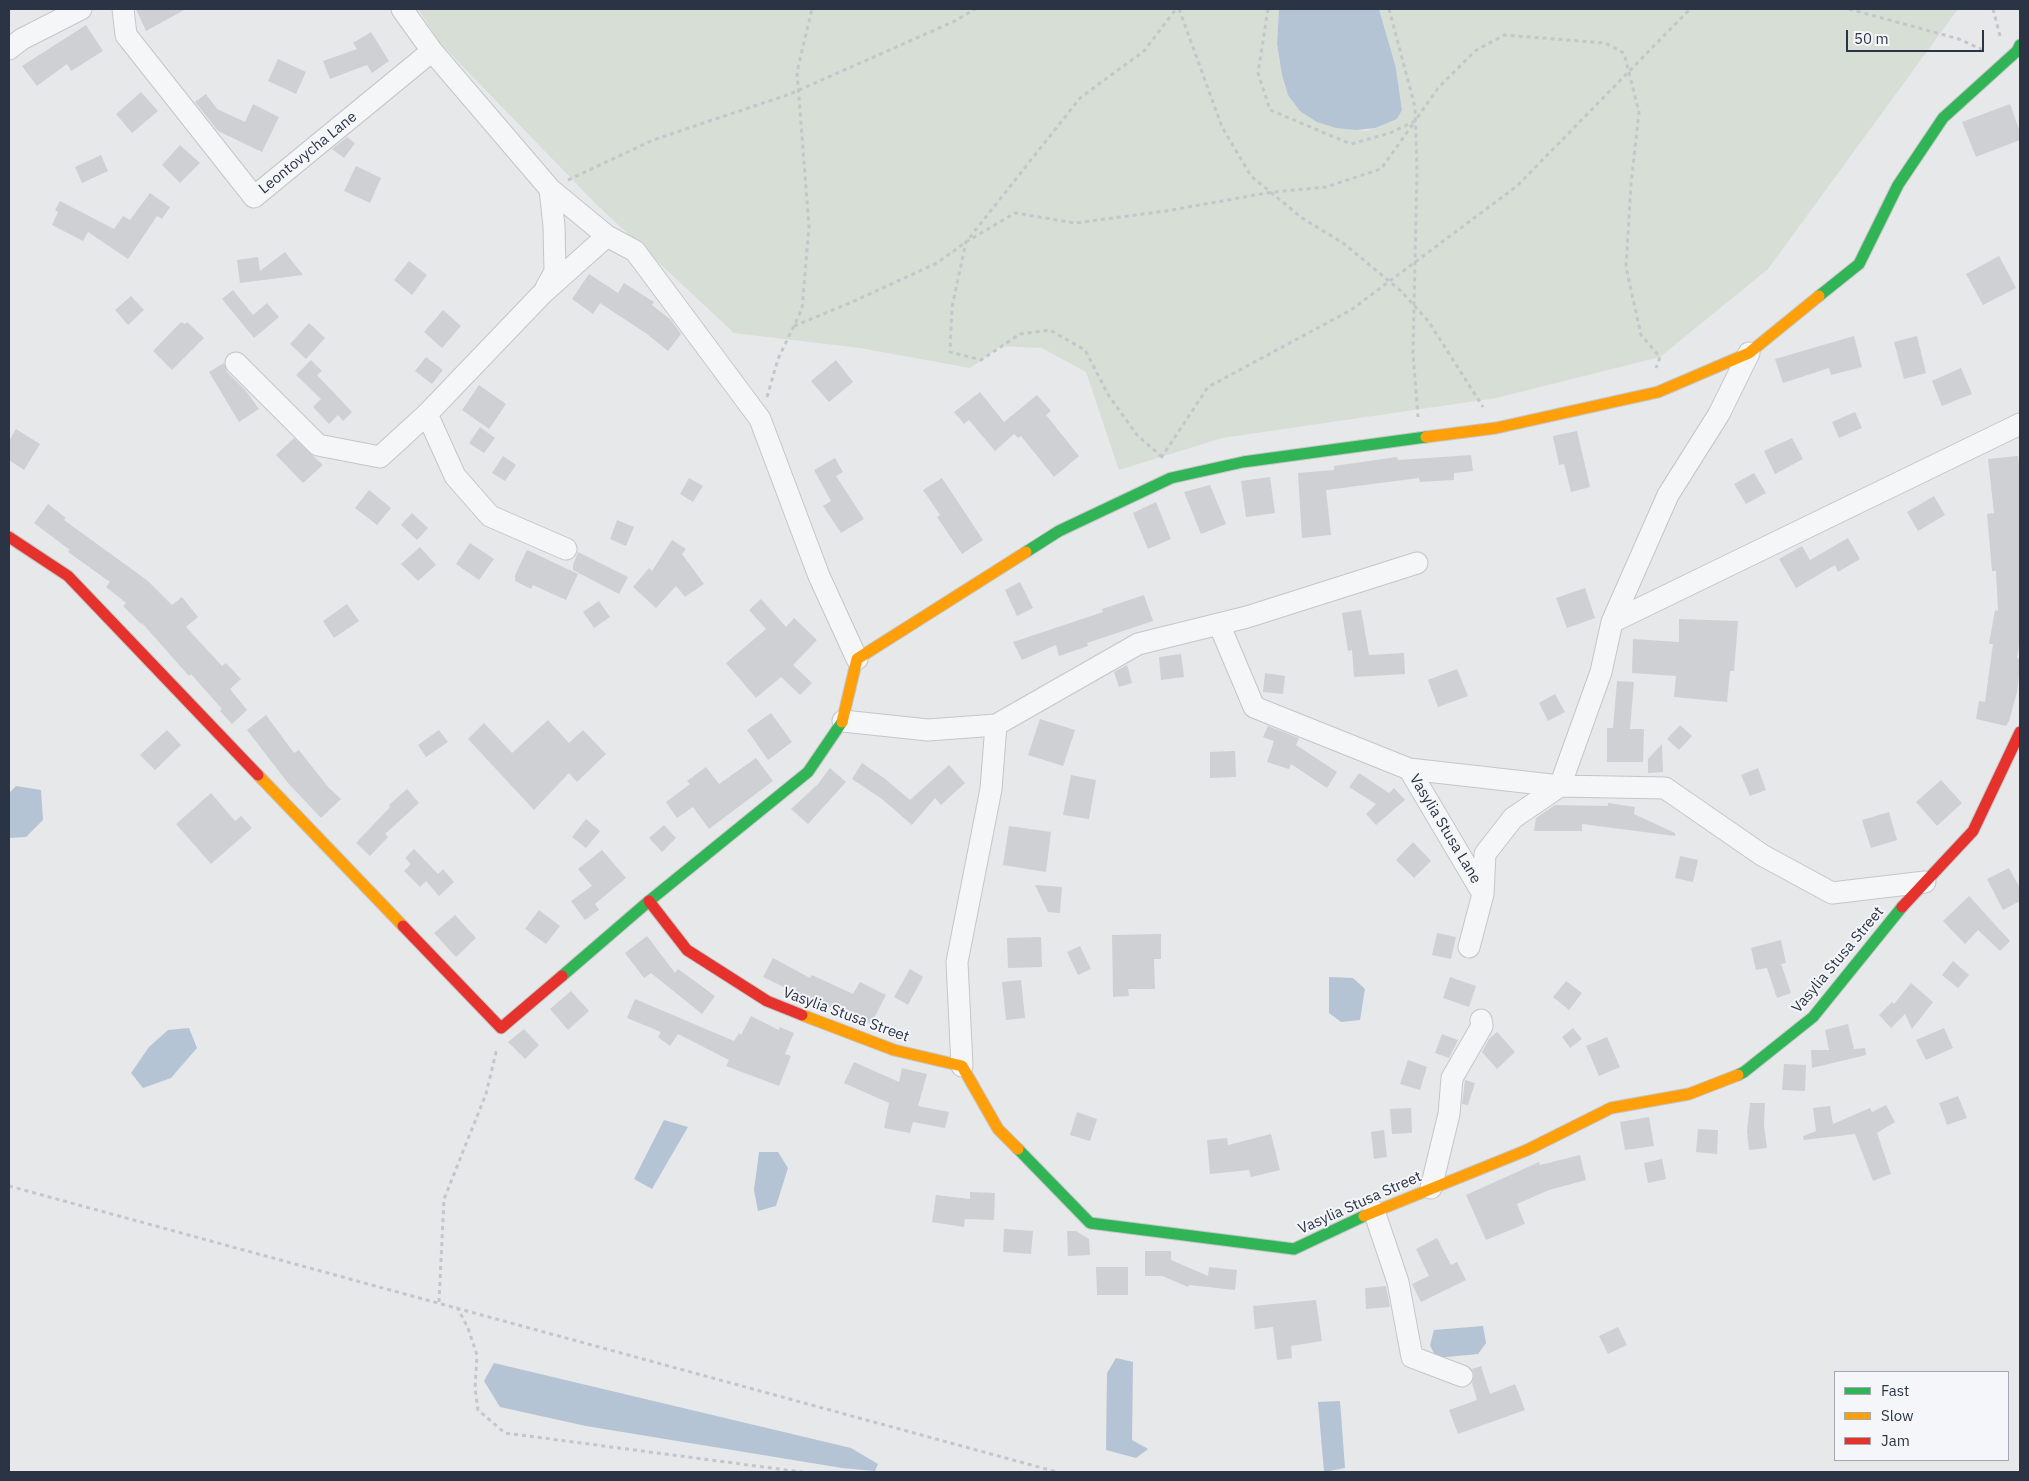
<!DOCTYPE html>
<html>
<head>
<meta charset="utf-8">
<style>
  body { margin:0 }
  #map { position:relative; width:2029px; height:1481px; overflow:hidden; background:#e6e8ea; font-family:"IBM Plex Sans",sans-serif }
  canvas { display:block }
  .frame { position:absolute; inset:0; border:10px solid #2b3445; pointer-events:none }
  .legend { position:absolute; left:1834px; top:1371px; width:175px; height:90px; box-sizing:border-box; background:#f4f6f9; border:1px solid #a4a8b1; margin:0; padding:6px 9px; list-style:none; font-size:15px; color:#2b3445 }
  .legend li { display:flex; align-items:center; gap:10px; height:25px }
  .legend b { width:25px; border:1px solid #a4a8b1 }
  .scale { position:absolute; left:1846px; top:30px; width:138px; height:22px; box-sizing:border-box; border:2px solid #2b3445; border-top:0; padding-left:6px; font-size:15px; line-height:18px; white-space:nowrap; color:#2b3445; -webkit-text-stroke:4px #f4f6f9; paint-order:stroke }
</style>
</head>
<body>
<div id="map">
<canvas width="2029" height="1481"></canvas>
<div class="frame"></div>
<ul class="legend">
<li><b style="height:6px;background:#30b455"></b>Fast</li>
<li><b style="height:6px;background:#ff9f0a"></b>Slow</li>
<li><b style="height:6px;background:#e5322d"></b>Jam</li>
</ul>
<div class="scale">50 m</div>
</div>
<script>
const ctx = document.querySelector('canvas').getContext('2d');
ctx.lineJoin = 'round';
function fill(path, color) {
  ctx.fillStyle = color;
  ctx.fill(path, 'evenodd');
}
function shape(rows) {
  const path = new Path2D();
  for (const r of rows) {
    path.moveTo(r[0], r[1]);
    for (let i = 2; i < r.length; i += 2) path.lineTo(r[i], r[i + 1]);
  }
  return path;
}
function strokePath(path, color, width, dash) {
  ctx.strokeStyle = color;
  ctx.lineWidth = width;
  ctx.lineCap = dash ? 'butt' : 'round';
  ctx.setLineDash(dash || []);
  ctx.stroke(path);
}
function label(font, color, halo, rows, align = 'center') {
  ctx.font = font + ' "IBM Plex Sans",sans-serif';
  ctx.lineWidth = 4;
  ctx.setLineDash([]);
  ctx.textBaseline = 'middle';
  ctx.strokeStyle = halo;
  ctx.fillStyle = color;
  for (const [text, x, y, turn = 0] of rows) {
    ctx.save();
    ctx.translate(x, y);
    ctx.rotate((+turn || 0) * Math.PI / 180);
    ctx.textAlign = isNaN(turn) ? turn : align;
    if (halo) ctx.strokeText(text, 0, 0);
    ctx.fillText(text, 0, 0);
    ctx.restore();
  }
}
fill(shape([
  [418,9,1279,9,1277,44,1282,75,1288,95,1357,130,1366,131,1397,119,1402,110,1396,68,1379,9,1958,9,1768,269,1660,357,1496,398,1222,438,1119,470,1086,372,1042,348,1001,346,970,368,860,348,734,333,596,204,440,43]
]), '#d6ded6');
fill(shape([
  [1279,9,1379,9,1396,68,1402,110,1397,119,1375,128,1357,130,1336,128,1317,122,1300,111,1288,95,1282,75,1277,44],
  [16,786,41,790,43,820,26,837,9,838,9,793],
  [1329,977,1353,978,1365,989,1360,1020,1341,1022,1329,1013],
  [189,1028,197,1048,171,1078,143,1088,131,1073,149,1047,168,1030],
  [664,1120,688,1127,652,1189,634,1179],
  [759,1152,778,1152,788,1168,776,1206,758,1211,754,1190],
  [1483,1326,1486,1343,1478,1354,1436,1358,1430,1345,1434,1330],
  [1116,1358,1133,1362,1132,1440,1148,1449,1136,1458,1106,1450,1107,1373],
  [494,1363,851,1448,878,1464,875,1471,842,1468,586,1426,500,1407,484,1381],
  [1340,1401,1345,1468,1324,1472,1318,1402]
]), '#b4c4d5');
fill(shape([
  [136,9,186,9,146,31],
  [86,25,103,51,71,71,67,64,37,86,22,66],
  [371,32,389,61,372,73,367,65,330,79,323,61,357,49,353,43],
  [278,59,306,72,296,94,268,81],
  [141,92,158,111,132,133,116,114],
  [206,94,217,109,245,122,253,104,279,117,262,152,218,131,195,102],
  [2010,104,2020,132,2020,140,1976,157,1962,122],
  [347,137,355,143,344,158,332,149],
  [180,145,200,163,180,183,162,165],
  [101,155,108,171,82,183,75,167],
  [356,166,381,178,370,203,344,191],
  [150,193,170,207,162,219,157,216,128,259,88,232,83,241,52,225,58,212,55,210,60,201,114,229,123,216,130,220],
  [285,252,303,275,240,283,237,260,258,257,260,271],
  [1999,256,2016,288,1983,305,1966,274],
  [409,261,427,275,412,295,394,280],
  [589,274,618,293,624,283,654,302,652,305,671,320,681,334,668,351,647,334,600,303,593,314,572,299],
  [233,290,253,315,267,303,279,317,254,338,222,299],
  [131,296,144,310,128,325,115,310],
  [443,310,461,326,442,348,424,332],
  [181,322,185,324,187,322,204,338,172,370,153,351],
  [309,323,325,338,306,359,290,344],
  [1854,336,1862,367,1831,375,1829,368,1783,383,1775,359],
  [1917,336,1926,373,1904,379,1894,342],
  [426,357,443,370,432,384,415,371],
  [311,360,322,371,317,375,352,412,343,421,338,415,329,424,313,407,321,399,296,375],
  [836,360,853,382,829,402,811,381],
  [224,363,227,372,246,391,259,409,239,422,209,372],
  [1961,368,1972,394,1942,406,1932,381],
  [479,385,506,404,489,429,462,410],
  [980,392,1004,422,1037,395,1051,411,1046,415,1079,456,1054,477,1021,436,1018,438,1014,434,995,451,969,420,964,424,954,412],
  [1855,412,1862,428,1839,438,1832,422],
  [480,427,495,438,484,453,469,443],
  [16,429,40,444,24,470,9,460,9,441],
  [1577,431,1590,487,1571,492,1564,464,1559,465,1553,436],
  [294,438,323,465,303,483,276,455],
  [1792,438,1803,459,1775,474,1764,451],
  [1471,455,1473,471,1454,473,1454,480,1420,482,1419,478,1326,490,1331,535,1302,538,1298,473,1334,470,1334,466,1397,457,1398,460],
  [503,456,516,465,505,481,492,473],
  [2018,456,2020,474,2020,638,2017,658,2020,659,2020,667,2017,692,2009,721,2006,726,1976,719,1979,701,1985,702,1993,644,1989,644,1995,610,1998,611,1996,571,1992,571,1987,514,1994,513,1988,459],
  [835,458,843,472,836,476,864,519,841,533,823,506,831,501,814,470],
  [1754,473,1766,493,1746,504,1734,484],
  [1270,477,1275,513,1246,517,1241,481],
  [689,478,703,486,693,502,680,494],
  [942,478,983,540,962,554,937,517,940,515,923,490],
  [1210,485,1226,524,1201,534,1184,492],
  [369,490,391,508,377,525,355,508],
  [1934,496,1945,515,1918,531,1907,512],
  [1156,502,1171,539,1148,549,1133,513],
  [48,504,66,518,64,520,148,581,172,605,182,597,198,617,186,627,222,666,226,663,241,679,230,689,247,710,232,724,220,711,222,709,191,674,189,676,142,623,141,624,123,606,126,603,106,587,110,582,68,552,70,550,34,523],
  [412,513,428,528,417,540,401,525],
  [617,520,634,527,626,546,610,539],
  [1848,538,1860,559,1838,572,1835,565,1796,588,1779,559,1802,546,1810,560],
  [672,540,686,549,682,554,704,584,685,597,676,586,656,608,633,587,649,568,652,571],
  [470,543,494,559,479,580,456,564],
  [420,547,436,565,418,581,401,564],
  [527,550,578,574,566,600,533,585,531,589,515,581,515,575],
  [578,552,628,577,619,594,573,570,573,565],
  [1020,582,1033,608,1017,616,1005,590],
  [1585,588,1595,618,1567,628,1556,598],
  [1144,595,1153,621,1087,643,1088,646,1059,656,1056,645,1022,660,1013,642,1103,612,1102,609],
  [761,599,786,627,794,618,817,640,793,665,812,683,800,695,781,677,756,698,726,663,766,629,749,610],
  [599,601,610,617,594,628,583,612],
  [347,604,359,621,334,638,323,621],
  [1361,610,1369,655,1404,653,1405,674,1354,677,1352,650,1348,651,1342,613],
  [1679,619,1738,621,1734,671,1730,671,1727,702,1674,697,1676,676,1632,673,1633,639,1679,642],
  [1181,654,1184,677,1161,680,1159,657],
  [1127,665,1132,683,1119,687,1114,672],
  [1457,669,1468,696,1438,707,1428,680],
  [1265,673,1285,676,1283,694,1263,692],
  [1617,681,1634,682,1630,729,1644,729,1643,762,1607,762,1607,728,1613,728],
  [1555,694,1565,712,1548,721,1539,703],
  [771,713,792,742,768,760,747,730],
  [266,715,294,753,299,750,328,787,341,799,321,818,288,783,247,730],
  [1040,719,1075,730,1063,766,1028,755],
  [548,720,569,743,583,730,606,754,577,782,569,773,534,810,468,739,484,723,512,753],
  [1680,725,1692,736,1679,750,1667,739],
  [1268,726,1299,738,1296,745,1337,772,1327,788,1291,764,1289,769,1267,762,1274,741,1263,737],
  [167,730,181,745,155,770,140,755],
  [439,730,448,742,426,757,418,745],
  [1662,744,1663,772,1648,773,1648,759],
  [1235,751,1236,777,1210,778,1210,752],
  [756,758,773,781,709,829,693,807,677,818,666,802,690,784,687,781,706,767,719,784],
  [862,763,884,778,910,800,949,765,965,783,941,805,935,798,912,825,882,799,852,779],
  [830,768,846,782,808,824,791,809,818,784],
  [1758,768,1766,790,1750,796,1741,775],
  [1359,773,1389,793,1394,788,1405,800,1376,825,1366,814,1376,804,1349,787],
  [1071,775,1096,780,1089,819,1063,815],
  [1941,780,1962,803,1937,826,1916,802],
  [407,789,419,803,385,834,388,837,370,856,356,843,390,807,389,805],
  [211,793,235,821,241,816,252,828,211,864,176,824],
  [1608,803,1635,807,1634,814,1675,833,1675,836,1582,824,1582,831,1534,831,1536,818,1555,805,1608,806],
  [1889,812,1897,840,1871,848,1862,820],
  [586,819,600,831,586,848,572,837],
  [664,825,676,838,662,852,649,838],
  [1009,826,1051,832,1046,872,1003,865],
  [1413,842,1431,861,1414,878,1396,860],
  [414,849,438,874,443,869,454,882,439,896,426,881,420,887,404,871,411,864,405,858],
  [602,850,626,878,595,904,599,910,585,920,571,901,592,886,578,869],
  [1680,856,1698,860,1693,882,1675,878],
  [2009,868,2020,888,2020,901,2003,910,1987,879],
  [1035,885,1062,887,1060,913,1048,912],
  [1969,896,2010,941,2000,951,1978,930,1965,944,1943,921],
  [539,910,560,926,546,944,525,929],
  [455,915,476,938,456,957,434,933],
  [1437,933,1456,937,1451,959,1432,955],
  [1161,934,1161,959,1154,959,1155,989,1128,989,1129,996,1113,997,1112,935],
  [647,936,675,973,678,969,715,996,702,1014,651,973,644,978,625,953],
  [1041,937,1042,967,1008,968,1007,938],
  [1781,940,1786,963,1781,964,1791,993,1777,998,1767,968,1756,970,1751,948],
  [1080,946,1091,969,1078,975,1067,952],
  [773,958,810,978,812,975,853,994,860,982,886,995,871,1024,840,1012,822,1003,821,1005,817,1003,763,977],
  [1953,961,1969,975,1958,988,1942,975],
  [910,969,923,977,908,1005,894,997],
  [1450,977,1476,986,1469,1007,1443,998],
  [1021,980,1025,1018,1006,1020,1002,982],
  [1566,981,1582,993,1569,1010,1553,997],
  [1911,983,1933,1002,1912,1029,1905,1014,1891,1028,1879,1015,1892,1002,1894,1004],
  [571,991,589,1011,568,1030,550,1009],
  [635,999,734,1041,739,1033,741,1035,751,1016,779,1030,780,1027,794,1033,785,1054,791,1056,779,1086,726,1066,729,1060,678,1034,670,1046,658,1037,661,1032,627,1018],
  [1848,1024,1854,1049,1865,1048,1866,1055,1812,1068,1811,1050,1829,1050,1825,1030],
  [1573,1028,1582,1039,1570,1048,1562,1037],
  [1944,1028,1953,1048,1926,1060,1916,1040],
  [524,1029,539,1045,525,1059,508,1042],
  [1497,1032,1515,1052,1497,1069,1482,1052,1489,1039],
  [1442,1034,1458,1040,1449,1058,1435,1053],
  [1607,1037,1620,1067,1599,1076,1586,1046],
  [1408,1060,1427,1067,1420,1090,1400,1084],
  [854,1062,899,1082,902,1068,927,1074,918,1106,949,1112,945,1128,913,1122,910,1133,884,1128,889,1103,844,1083],
  [1784,1064,1806,1065,1805,1091,1782,1090],
  [1465,1080,1475,1083,1468,1105,1462,1104],
  [1958,1096,1967,1118,1947,1125,1939,1103],
  [1750,1103,1765,1103,1764,1126,1767,1148,1749,1150,1747,1131],
  [1886,1105,1895,1122,1877,1133,1891,1174,1873,1181,1855,1134,1804,1140,1803,1136,1816,1131,1813,1108,1830,1106,1833,1124,1870,1108,1872,1112],
  [1411,1108,1412,1133,1392,1134,1390,1109],
  [1077,1112,1097,1119,1090,1141,1070,1135],
  [1649,1117,1654,1146,1625,1150,1620,1122],
  [1698,1129,1718,1130,1717,1154,1696,1152],
  [1384,1130,1387,1157,1374,1159,1371,1132],
  [1271,1134,1280,1170,1251,1177,1249,1170,1210,1174,1207,1140,1227,1138,1228,1145],
  [1580,1155,1586,1180,1549,1190,1517,1204,1525,1224,1486,1240,1466,1195,1539,1162,1540,1165],
  [1662,1159,1666,1179,1648,1183,1644,1163],
  [970,1192,995,1193,994,1220,965,1219,964,1227,932,1222,936,1195,970,1199],
  [1004,1229,1033,1231,1031,1254,1003,1252],
  [1067,1231,1076,1231,1089,1239,1090,1255,1068,1256],
  [1437,1238,1451,1265,1457,1262,1466,1280,1421,1302,1412,1284,1429,1276,1416,1249],
  [1145,1251,1171,1251,1171,1260,1208,1276,1209,1267,1237,1270,1235,1290,1189,1285,1188,1287,1162,1276,1145,1276],
  [1096,1267,1128,1267,1128,1295,1097,1295],
  [1386,1286,1390,1307,1366,1309,1365,1288],
  [1316,1300,1322,1341,1291,1346,1292,1358,1277,1360,1273,1327,1255,1329,1253,1306],
  [1618,1327,1627,1345,1608,1354,1599,1336],
  [1481,1366,1490,1394,1515,1384,1525,1410,1458,1434,1449,1410,1477,1400,1472,1383,1474,1374,1472,1369]
]), '#ced0d3');
const street = shape([
  [123,9,126,35,254,197,432,51],
  [402,9,432,51,550,189,607,236,635,251,760,419,819,576,857,659],
  [9,49,22,39,81,9],
  [546,288,555,272,554,226,550,189],
  [236,363,318,445,380,457,427,414,542,294,607,236],
  [427,414,455,476,490,516,566,549],
  [1612,622,2020,424],
  [1219,624,1254,707,1409,769,1560,786,1601,672,1612,622,1668,495,1719,414,1749,353],
  [843,721,928,730,996,725,1138,644,1247,617,1417,563],
  [1409,769,1483,894,1469,947],
  [1483,894,1485,854,1513,818,1560,786,1665,788,1762,855,1832,893,1925,882],
  [962,1066,957,962,991,789,996,725],
  [1431,1188,1449,1114,1452,1078,1482,1026,1481,1020],
  [1374,1211,1398,1282,1412,1357,1462,1376]
]);
const fast = shape([
  [1819,296,1859,264,1898,185,1943,118,2017,51,2020,45],
  [1026,552,1059,531,1171,478,1243,462,1426,437],
  [562,976,649,901,808,772,842,722],
  [1738,1075,1744,1072,1813,1017,1902,907],
  [1018,1149,1090,1223,1294,1249,1364,1216]
]);
const slow = shape([
  [1426,437,1496,428,1658,392,1749,353,1819,296],
  [842,722,857,659,1026,552],
  [258,775,403,926],
  [802,1015,894,1050,962,1066,998,1129,1018,1149],
  [1364,1216,1527,1150,1611,1108,1689,1094,1738,1075]
]);
const jam = shape([
  [9,537,68,576,258,775],
  [649,901,687,950,767,1001,802,1015],
  [1902,907,1973,831,2020,732],
  [403,926,501,1028,562,976]
]);
strokePath(street, '#c4c6c8', 23);
strokePath(fast, '#c4c6c8', 13);
strokePath(slow, '#c4c6c8', 13);
strokePath(jam, '#c4c6c8', 13);
strokePath(shape([
  [1179,9,1222,127,1251,176,1302,218,1343,243,1401,291,1429,322,1483,407],
  [1268,9,1258,73,1270,110,1351,144,1390,133,1415,121,1438,88,1475,51,1504,35,1605,43,1624,53,1639,112,1631,184,1626,267,1641,335,1660,357,1656,368],
  [1389,9,1415,107,1417,171,1413,353,1418,417],
  [1849,9,1959,39,1985,51],
  [1993,9,2000,36],
  [568,180,653,140,790,94,955,21,975,9],
  [794,326,852,302,937,263,966,242,1015,213,1075,223,1166,211,1272,192,1326,187,1381,169,1415,121],
  [767,397,778,359,802,309,809,226,797,72,812,9],
  [1162,457,1137,435,1109,396,1085,350,1050,330,1020,334,981,360,950,352,952,307,966,242,1080,98,1144,51,1176,9],
  [1161,458,1208,387,1351,310,1517,186,1690,9],
  [9,1186,1057,1472],
  [439,1302,444,1199,486,1094,497,1048],
  [457,1307,468,1328,477,1355,475,1388,478,1410,505,1433,802,1472]
]), '#c5c6ca', 3, [4, 4]);
strokePath(street, '#f5f6f7', 21);
strokePath(fast, '#30b455', 11);
strokePath(slow, '#ff9f0a', 11);
strokePath(jam, '#e5322d', 11);
label('15px', '#2b3445', '#f4f6f9', [
  ["Leontovycha Lane",308,153,-39],
  ["Vasylia Stusa Lane",1445,829,59],
  ["Vasylia Stusa Street",1838,960,-50],
  ["Vasylia Stusa Street",846,1015,20],
  ["Vasylia Stusa Street",1360,1203,-24]
]);
</script>
</body>
</html>
